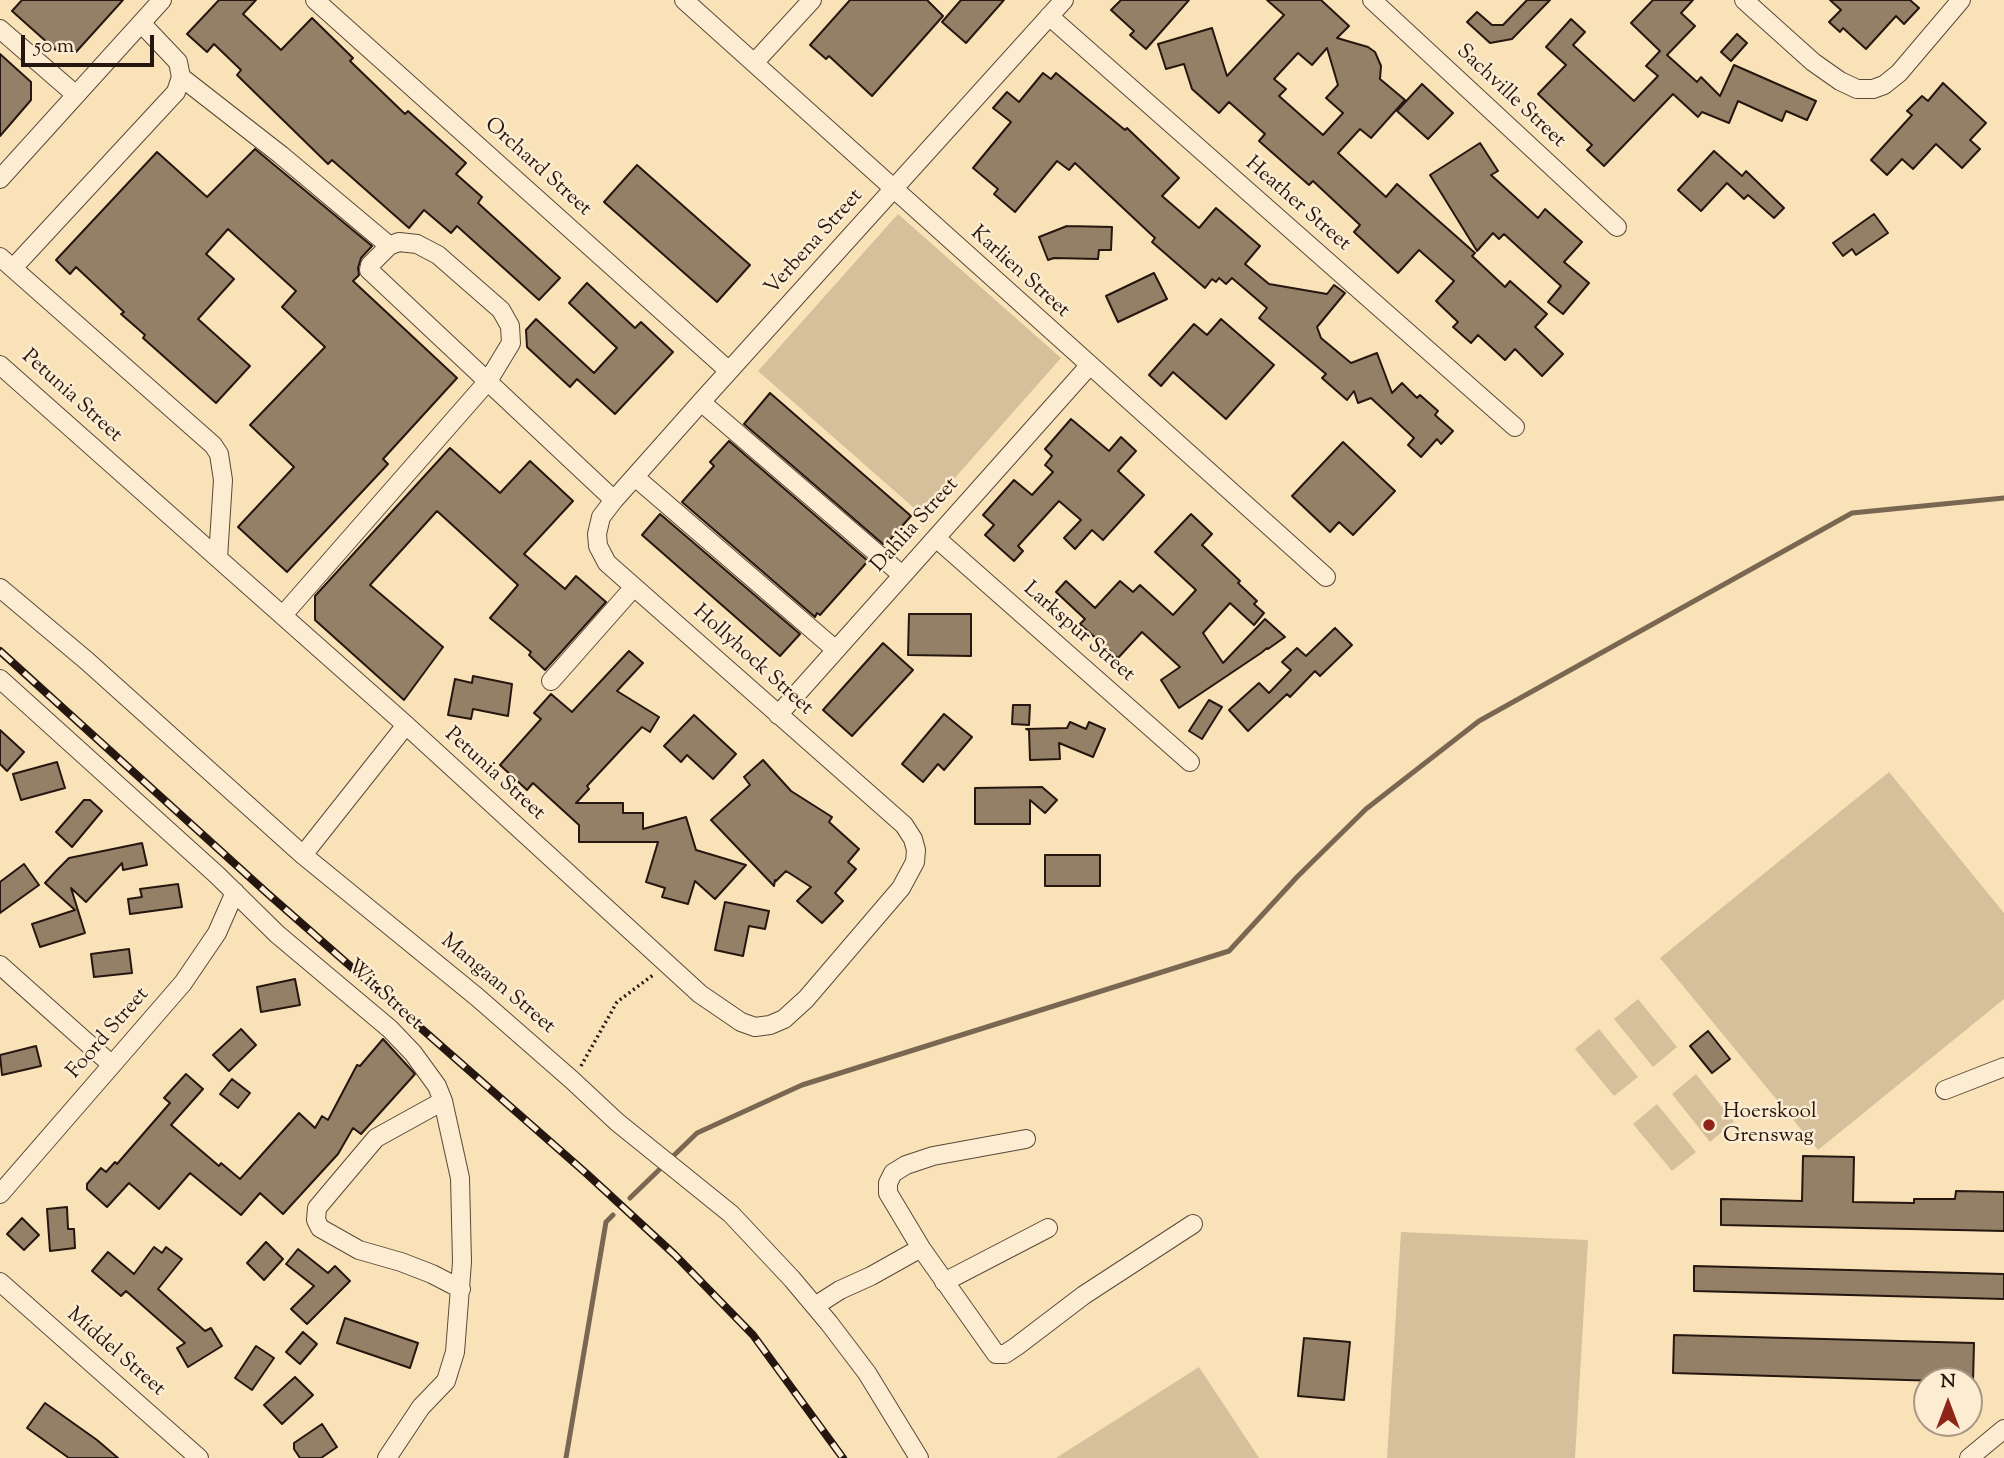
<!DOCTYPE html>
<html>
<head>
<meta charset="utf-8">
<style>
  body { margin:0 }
  #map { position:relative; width:2004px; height:1458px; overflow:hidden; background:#fae2b8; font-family:"Sorts Mill Goudy",serif }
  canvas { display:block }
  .north { position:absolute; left:1913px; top:1367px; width:70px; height:70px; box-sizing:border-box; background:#fcecd1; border:2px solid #a69683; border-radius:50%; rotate:0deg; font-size:19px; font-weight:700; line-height:28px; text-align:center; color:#25160f }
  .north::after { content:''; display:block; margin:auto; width:24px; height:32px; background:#8f2418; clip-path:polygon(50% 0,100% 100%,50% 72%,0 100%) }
  .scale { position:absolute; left:21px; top:35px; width:133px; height:32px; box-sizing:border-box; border:4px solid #25160f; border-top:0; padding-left:9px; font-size:21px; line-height:24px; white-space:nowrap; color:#25160f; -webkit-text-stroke:5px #fcecd1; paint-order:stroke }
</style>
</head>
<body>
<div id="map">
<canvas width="2004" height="1458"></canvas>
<div class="north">N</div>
<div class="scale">50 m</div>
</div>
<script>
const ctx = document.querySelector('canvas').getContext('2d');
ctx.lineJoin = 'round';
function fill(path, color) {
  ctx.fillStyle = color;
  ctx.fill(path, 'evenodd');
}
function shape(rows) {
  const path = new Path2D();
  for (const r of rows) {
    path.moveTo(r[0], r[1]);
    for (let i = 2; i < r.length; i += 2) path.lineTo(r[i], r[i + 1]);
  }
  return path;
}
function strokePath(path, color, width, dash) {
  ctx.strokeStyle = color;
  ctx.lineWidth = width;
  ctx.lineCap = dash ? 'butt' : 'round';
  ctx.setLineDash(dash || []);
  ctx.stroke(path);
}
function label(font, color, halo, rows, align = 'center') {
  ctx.font = font + ' "Sorts Mill Goudy",serif';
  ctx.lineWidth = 5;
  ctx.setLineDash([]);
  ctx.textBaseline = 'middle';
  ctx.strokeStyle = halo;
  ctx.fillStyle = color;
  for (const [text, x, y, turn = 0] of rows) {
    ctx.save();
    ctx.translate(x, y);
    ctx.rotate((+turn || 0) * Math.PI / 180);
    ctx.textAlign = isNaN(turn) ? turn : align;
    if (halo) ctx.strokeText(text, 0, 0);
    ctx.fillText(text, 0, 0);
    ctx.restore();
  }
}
fill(shape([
  [898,214,1061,358,922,515,758,371],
  [1889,772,2004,913,2004,999,1818,1150,1660,958],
  [1638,999,1677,1047,1653,1067,1614,1019],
  [1599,1029,1638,1077,1614,1096,1575,1049],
  [1696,1074,1734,1122,1710,1142,1672,1094],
  [1657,1104,1696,1152,1672,1171,1633,1124],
  [1401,1232,1588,1240,1575,1458,1387,1458],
  [1199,1367,1259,1458,1056,1458]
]), '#d6bf9b');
strokePath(shape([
  [630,1198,697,1133,802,1085,1229,951,1297,877,1366,809,1479,721,1852,513,2004,498],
  [566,1458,606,1222,613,1215]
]), '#7a6752', 5);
const building = shape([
  [22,0,123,0,76,52,59,53,12,11,22,0],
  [219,0,256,0,243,14,281,50,312,18,353,58,350,61,405,114,408,111,466,163,456,174,482,197,478,203,560,278,539,300,457,226,451,233,424,210,409,228,332,160,328,164,237,75,241,70,214,44,207,52,187,34,219,0],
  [850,0,927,0,943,16,872,96,829,56,826,59,810,45,850,0],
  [961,0,1004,0,966,43,942,22,961,0],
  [1121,0,1189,0,1146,49,1130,35,1134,31,1111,10,1121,0],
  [1267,0,1321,0,1349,26,1337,38,1368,47,1375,52,1381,66,1380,79,1405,100,1371,138,1360,129,1338,153,1386,197,1397,184,1475,253,1472,256,1505,287,1510,281,1547,314,1535,327,1563,354,1542,376,1515,349,1505,360,1478,335,1471,343,1453,327,1458,322,1436,301,1454,281,1419,250,1398,273,1354,232,1360,225,1313,181,1309,185,1259,141,1265,134,1229,102,1219,113,1192,89,1184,64,1166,69,1158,44,1212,28,1227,76,1284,15,1267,0],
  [1327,48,1338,85,1326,98,1343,113,1323,135,1279,96,1286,89,1274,79,1298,53,1312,65,1327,48],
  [1527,0,1550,0,1512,39,1490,43,1467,22,1477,12,1492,25,1503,25,1527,0],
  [1653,0,1693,0,1681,13,1695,26,1667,55,1697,82,1701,77,1720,96,1734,65,1816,101,1807,120,1786,111,1782,121,1738,101,1729,123,1702,112,1698,117,1673,94,1604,166,1587,150,1592,145,1538,94,1566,65,1546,47,1571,19,1585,32,1573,45,1634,101,1658,76,1646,66,1660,51,1631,23,1653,0],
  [1830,0,1910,0,1919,8,1904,24,1896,16,1866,49,1843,28,1840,32,1829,22,1841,10,1830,0],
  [1737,34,1747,43,1731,61,1721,52,1737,34],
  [0,54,31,82,31,100,0,136,0,54],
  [1043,73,1051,79,1056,73,1125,130,1127,128,1179,178,1162,196,1199,228,1216,208,1260,246,1245,264,1269,284,1327,294,1334,285,1345,293,1317,327,1321,338,1351,363,1377,353,1392,393,1402,383,1417,398,1420,395,1438,411,1435,415,1453,431,1441,444,1437,439,1421,457,1408,445,1414,438,1371,398,1358,403,1354,391,1347,400,1322,378,1326,374,1259,318,1267,308,1232,278,1226,284,1219,278,1216,282,1212,279,1205,288,1152,242,1155,238,1075,163,1069,170,1057,161,1015,212,994,194,998,189,973,168,1011,122,993,108,1007,92,1019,102,1043,73],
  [1943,83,1986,123,1970,140,1980,149,1962,168,1936,144,1913,169,1902,159,1887,175,1871,160,1912,115,1907,111,1922,96,1928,101,1943,83],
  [1422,84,1453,113,1428,139,1397,111,1422,84],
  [1480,143,1498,171,1491,175,1538,218,1545,209,1582,242,1564,262,1589,283,1563,314,1548,302,1561,286,1504,234,1499,239,1493,233,1477,251,1430,175,1480,143],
  [255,149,372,246,361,258,358,268,359,275,353,281,457,378,383,459,388,464,287,572,238,527,294,467,250,425,325,347,282,307,296,291,228,229,206,254,234,279,198,319,250,366,216,403,143,338,145,335,121,314,124,312,76,267,70,274,56,260,157,152,207,197,255,149],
  [1714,151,1742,176,1746,171,1784,208,1774,218,1748,195,1744,199,1727,183,1701,211,1678,190,1714,151],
  [637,165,750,265,717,302,604,202,637,165],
  [1874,214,1888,233,1856,255,1852,249,1843,256,1833,243,1874,214],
  [1067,226,1112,227,1111,250,1099,250,1098,259,1054,258,1048,260,1039,237,1067,226],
  [1154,273,1167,299,1118,322,1106,296,1154,273],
  [587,283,635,328,641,322,673,352,615,414,577,379,570,387,527,347,526,330,536,319,594,373,617,348,569,303,587,283],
  [1221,319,1274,365,1226,419,1173,372,1161,386,1149,375,1194,324,1207,335,1221,319],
  [770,393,911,516,888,542,886,541,883,544,744,424,770,393],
  [1071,419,1109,451,1121,437,1136,451,1118,471,1144,495,1103,540,1092,530,1075,549,1064,538,1081,520,1059,501,1018,546,1023,551,1014,561,985,535,994,525,983,515,1014,480,1032,495,1053,472,1045,465,1052,456,1045,449,1071,419],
  [729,441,868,561,820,615,817,613,815,617,682,502,714,466,710,462,729,441],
  [1343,442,1395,491,1353,535,1339,522,1330,532,1292,496,1343,442],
  [450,448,500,493,530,461,573,501,524,554,565,589,576,576,606,602,545,670,529,655,531,652,490,618,518,585,437,511,370,585,443,647,404,700,315,620,315,596,450,448],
  [660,514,800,634,780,656,642,535,660,514],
  [1191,514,1212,534,1202,545,1240,581,1238,583,1257,601,1254,604,1264,613,1254,625,1230,603,1203,633,1223,663,1265,619,1285,637,1268,649,1267,648,1261,653,1179,708,1161,680,1180,667,1142,632,1118,658,1080,624,1085,619,1056,592,1066,581,1095,608,1120,581,1133,592,1140,585,1173,615,1196,590,1155,552,1191,514],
  [909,614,971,614,971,656,908,655,909,614],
  [1335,628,1352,645,1320,676,1315,671,1290,697,1287,694,1248,731,1229,710,1259,683,1269,693,1291,670,1282,662,1297,648,1306,656,1335,628],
  [883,643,913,670,852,736,823,710,883,643],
  [629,651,643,663,617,691,659,717,650,732,642,727,587,786,589,789,576,803,623,803,623,813,643,813,643,829,686,817,696,850,746,865,715,899,695,881,688,904,662,897,665,888,646,882,658,842,579,842,579,825,533,783,527,790,500,765,541,719,534,713,551,694,572,712,629,651],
  [473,676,512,684,508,716,473,709,471,719,448,715,455,679,472,683,473,676],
  [1209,700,1222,707,1202,739,1189,731,1209,700],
  [1013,705,1030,705,1029,725,1012,724,1013,705],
  [944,714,972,737,944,770,938,764,923,782,902,764,944,714],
  [694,715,736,754,713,779,687,755,681,762,664,746,694,715],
  [1070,722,1086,729,1089,722,1105,729,1093,757,1059,743,1060,759,1030,760,1029,730,1026,729,1067,728,1070,722],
  [0,730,24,752,7,771,0,764,0,730],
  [763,760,791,791,832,817,829,822,859,849,848,862,856,869,835,893,843,901,822,923,797,901,811,887,786,871,776,881,775,880,774,886,711,820,750,785,744,777,763,760],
  [57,762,65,788,21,800,13,774,57,762],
  [1042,787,1057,800,1045,813,1030,800,1030,824,975,824,975,788,1042,787],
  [84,800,90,800,102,811,72,847,56,832,84,800],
  [142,843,147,865,123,870,122,863,86,902,71,888,85,933,40,947,32,924,75,910,45,883,57,870,69,858,142,843],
  [1045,855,1100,855,1100,886,1045,886,1045,855],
  [24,864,39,885,0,913,0,882,24,864],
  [178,884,182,907,130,914,128,899,142,897,140,889,178,884],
  [725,902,769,911,765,929,749,926,743,956,715,950,725,902],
  [129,949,132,973,94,977,91,954,129,949],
  [295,979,300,1005,261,1012,257,987,295,979],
  [241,1029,256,1045,229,1071,213,1055,241,1029],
  [1708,1031,1730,1059,1712,1073,1690,1046,1708,1031],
  [383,1039,415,1074,361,1134,353,1128,338,1154,283,1214,260,1193,241,1215,190,1173,159,1209,129,1183,107,1207,87,1189,87,1184,101,1168,106,1172,115,1162,117,1164,170,1103,164,1098,186,1074,203,1089,171,1125,219,1166,221,1163,240,1179,299,1113,315,1128,322,1116,328,1120,357,1065,360,1066,383,1039],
  [36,1046,41,1066,2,1075,0,1055,36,1046],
  [232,1079,250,1093,238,1108,220,1094,232,1079],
  [1803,1156,1854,1157,1853,1202,1914,1203,1914,1199,1955,1199,1956,1191,2004,1192,2004,1231,1721,1225,1721,1199,1802,1201,1803,1156],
  [67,1207,68,1229,74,1229,75,1248,50,1251,47,1209,67,1207],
  [22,1218,39,1235,24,1250,7,1234,22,1218],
  [266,1242,283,1259,264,1280,247,1263,266,1242],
  [154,1247,162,1253,166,1247,182,1259,158,1289,205,1331,211,1328,222,1346,188,1367,177,1348,185,1343,126,1291,121,1296,92,1271,108,1252,134,1274,154,1247],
  [298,1249,328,1273,335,1266,350,1281,307,1324,291,1309,314,1286,286,1264,298,1249],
  [1694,1266,2004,1274,2004,1299,1694,1291,1694,1266],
  [345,1318,418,1343,410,1368,337,1343,345,1318],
  [303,1332,317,1344,300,1364,286,1352,303,1332],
  [1674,1335,1974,1343,1973,1382,1673,1373,1674,1335],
  [1304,1338,1350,1342,1344,1400,1298,1396,1304,1338],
  [256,1346,274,1358,252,1390,235,1378,256,1346],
  [295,1377,313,1395,282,1424,264,1405,295,1377],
  [45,1403,97,1440,118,1458,69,1458,27,1428,45,1403],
  [322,1424,337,1447,321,1458,300,1458,294,1449,294,1443,322,1424]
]);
fill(building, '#948067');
strokePath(building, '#25160f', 2);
const minor = shape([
  [315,0,729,371],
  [684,0,1326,577],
  [1372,0,1617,227],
  [1744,0,1813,62,1840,81,1857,89,1873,89,1884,85,1899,73,1961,0],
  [1049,16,1515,427],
  [0,29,76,95],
  [754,63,812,0],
  [181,77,281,155,386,243,388,247,370,265,369,270,614,500],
  [0,179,162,0],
  [0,257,213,445,219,454,223,480,218,558],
  [13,268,176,92,181,77,178,62,141,23],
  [0,365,406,725,700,994,741,1022,755,1027,770,1025,784,1019,806,999,901,888,915,862,916,850,913,839,904,825,607,563,598,546,597,534,601,517,614,500,701,402,1064,0],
  [701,402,902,575],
  [635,477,836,650],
  [936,538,1190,762],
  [0,588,87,661,303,855,477,997,572,1080,617,1122,731,1214,792,1279,829,1323,867,1373,919,1458],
  [283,615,488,381,511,343,510,326,501,310,438,255,417,244,399,242,388,246],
  [0,679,217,875,277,934,390,1029,413,1053,437,1086,443,1101,460,1178,462,1262,455,1352,446,1381,421,1407,387,1458],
  [551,681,634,587],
  [778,715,1089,366],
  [303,855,406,725],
  [0,965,112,1065],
  [1945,1090,2004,1067],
  [443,1101,376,1138,317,1208,316,1220,320,1228,359,1250,401,1262,432,1274,461,1289],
  [1026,1139,933,1156,906,1165,893,1173,888,1183,888,1193,921,1248,996,1354,1005,1354,1017,1346,1084,1295,1193,1224],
  [0,1194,183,983,217,933,235,892],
  [0,1282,199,1458],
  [944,1282,1048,1228],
  [815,1306,840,1290,871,1276,921,1248],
  [1969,1458,2004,1429]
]);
strokePath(minor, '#5a4939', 20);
strokePath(shape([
  [581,1066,617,1002,653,975]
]), '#25160f', 3.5, [2, 3.5]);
strokePath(minor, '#fcecd1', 18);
const rail = shape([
  [0,651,267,893,587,1174,675,1255,753,1335,843,1458]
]);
strokePath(rail, '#25160f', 8);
strokePath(rail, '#fcecd1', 5, [16]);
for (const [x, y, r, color] of [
  [1709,1125,7,"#8f2418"]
]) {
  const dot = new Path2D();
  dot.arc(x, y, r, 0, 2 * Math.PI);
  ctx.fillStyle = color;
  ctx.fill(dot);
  strokePath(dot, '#fcecd1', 2.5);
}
label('21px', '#25160f', '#fcecd1', [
  ["Sachville Street",1510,97,43],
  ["Orchard Street",537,168,42],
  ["Heather Street",1297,205,41],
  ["Verbena Street",815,243,-48],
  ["Karlien Street",1019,273,42],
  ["Petunia Street",71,397,42],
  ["Dahlia Street",916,526,-48],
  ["Larkspur Street",1078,633,41],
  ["Hollyhock Street",752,661,42],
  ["Petunia Street",494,775,42],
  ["Mangaan Street",497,985,40],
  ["Wit Street",384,996,42],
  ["Foord Street",109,1034,-49],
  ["Middel Street",115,1353,41]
]);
label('21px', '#25160f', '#fcecd1', [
  ["Hoerskool",1723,1113],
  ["Grenswag",1723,1137]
], 'left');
</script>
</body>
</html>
